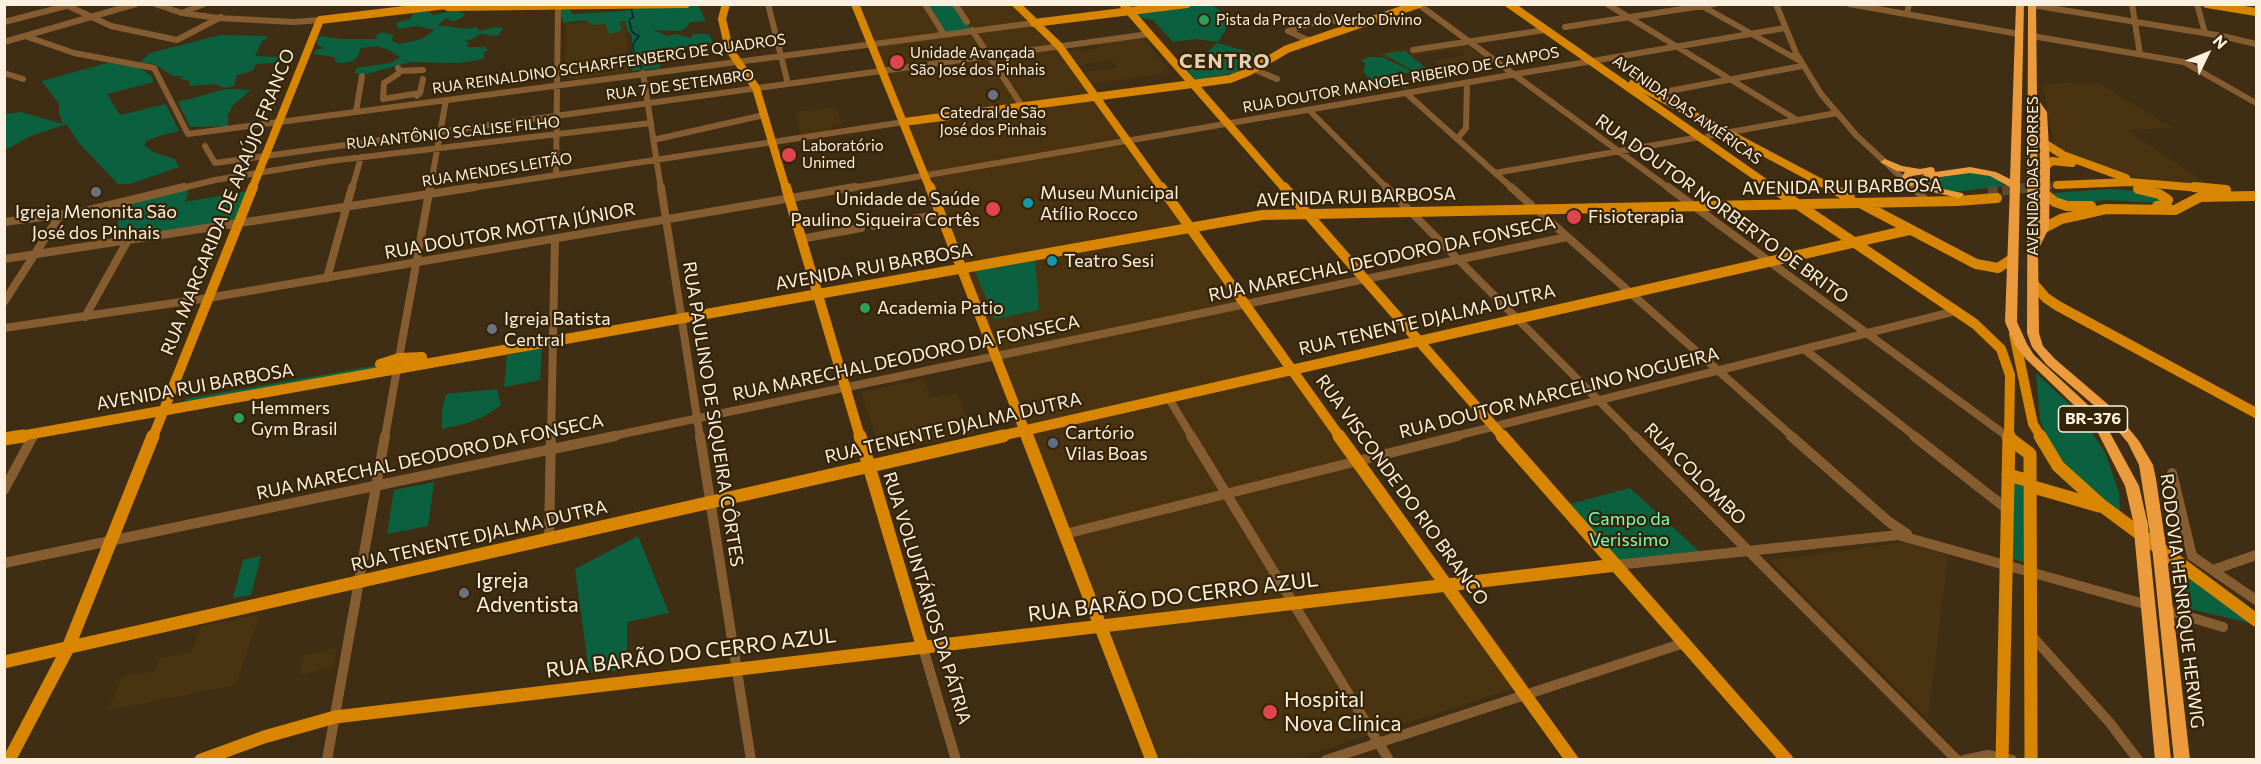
<!DOCTYPE html>
<html>
<head>
<meta charset="utf-8">
<style>
  body { margin:0 }
  #map { position:relative; width:2261px; height:764px; overflow:hidden; background:#3f2e13; font-family:Commissioner,sans-serif }
  canvas { display:block }
  .frame { position:absolute; inset:0; border:6px solid #fcf0e1; pointer-events:none }
  .north { position:absolute; left:2177px; top:24px; width:60px; height:60px; -webkit-text-stroke:4px #352408; paint-order:stroke; rotate:47deg; font-size:16px; font-weight:700; line-height:24px; text-align:center; color:#fcf0e1 }
  .north::after { content:''; display:block; margin:auto; width:21px; height:27px; background:#fcf0e1; clip-path:polygon(50% 0,100% 100%,50% 72%,0 100%) }
</style>
</head>
<body>
<div id="map">
<canvas width="2261" height="764"></canvas>
<div class="frame"></div>
<div class="north">N</div>
</div>
<script>
const ctx = document.querySelector('canvas').getContext('2d');
ctx.lineJoin = 'round';
function fill(path, color) {
  ctx.fillStyle = color;
  ctx.fill(path, 'evenodd');
}
function shape(rows) {
  const path = new Path2D();
  for (const r of rows) {
    path.moveTo(r[0], r[1]);
    for (let i = 2; i < r.length; i += 2) path.lineTo(r[i], r[i + 1]);
  }
  return path;
}
function strokePath(path, color, width, dash) {
  ctx.strokeStyle = color;
  ctx.lineWidth = width;
  ctx.lineCap = dash ? 'butt' : 'round';
  ctx.setLineDash(dash || []);
  ctx.stroke(path);
}
function label(font, color, halo, rows, align = 'center') {
  ctx.font = font + ' Commissioner,sans-serif';
  ctx.lineWidth = 4.5;
  ctx.setLineDash([]);
  ctx.textBaseline = 'middle';
  ctx.strokeStyle = halo;
  ctx.fillStyle = color;
  for (const [text, x, y, turn = 0] of rows) {
    ctx.save();
    ctx.translate(x, y);
    ctx.rotate((+turn || 0) * Math.PI / 180);
    ctx.textAlign = isNaN(turn) ? turn : align;
    if (halo) ctx.strokeText(text, 0, 0);
    ctx.fillText(text, 0, 0);
    ctx.restore();
  }
}
fill(shape([
  [859,5,1020,5,1060,43,1528,684,1295,759,1160,759],
  [624,17,630,72,566,80,566,24],
  [1141,36,1172,73,1093,84,1084,72,1117,67,1112,61,1079,65,1069,52,1099,48,1095,42],
  [1466,45,1488,61,1417,73,1376,53,1404,49,1416,53],
  [1458,49,1466,55,1433,61,1441,68,1429,70,1413,56],
  [2097,82,2173,128,2127,130,2211,186,2160,181,2117,172,2073,156,2054,146,2042,84],
  [836,107,842,125,831,127,832,130,800,135,796,112],
  [924,379,931,398,957,392,974,433,881,454,861,392],
  [1905,542,1948,555,1928,719,1770,560],
  [260,614,236,685,107,711,122,677,154,671,160,658,191,652,201,626],
  [337,648,333,667,300,675,304,655]
]), '#493310');
fill(shape([
  [698,5,706,21,690,22,688,26,681,31,653,30,668,36,676,34,691,38,693,34,709,34,713,43,693,45,661,57,660,68,632,71,632,35,627,31,625,21,619,22,622,31,609,34,605,24,593,25,586,20,564,23,560,15,560,7,571,6,570,10,573,14,625,11,639,7],
  [927,5,954,5,971,29,944,33],
  [1203,5,1212,5,1232,19,1218,42,1195,39,1173,42,1153,20,1138,17,1135,13],
  [456,10,466,15,453,22,446,18,438,25,466,29,476,27,480,31,495,27,503,28,498,36,480,34,473,39,465,41,469,43,466,47,485,47,488,50,484,52,484,59,459,63,411,62,362,75,355,73,356,68,391,63,400,57,389,50,377,46,361,48,358,56,353,61,344,63,337,63,334,57,314,54,315,50,324,48,318,45,316,40,320,36,340,39,378,39,375,36,382,32,393,35,392,41,399,44,422,39,435,30,417,26,398,29,396,23,410,19,413,15,412,12,429,12,433,15],
  [220,35,266,36,268,38,262,41,255,56,296,58,289,62,256,64,252,71,237,75,234,86,224,88,215,84,190,86,188,80,179,79,184,76,173,76,154,64,140,62,150,53],
  [1217,43,1264,56,1234,73,1195,80,1184,67,1196,62],
  [1405,51,1412,57,1429,71,1417,73,1384,54],
  [1368,57,1382,57,1414,72,1391,75,1409,89,1369,80,1364,72,1365,63,1361,61],
  [107,63,139,67,152,77,154,82,107,94,120,115,166,104,179,131,156,137,146,141,145,146,153,152,175,159,179,167,130,184,118,184,78,142,67,124,31,136,5,150,5,114,21,112,63,124,59,113,59,104,42,81],
  [226,89,251,90,233,105,228,115,228,126,190,127,178,102],
  [1975,172,1992,175,2005,186,1952,192,1930,184,1929,181,1934,178],
  [2109,189,2141,191,2164,201,2156,203,2105,200,2077,204,2055,197,2053,193],
  [189,190,185,202,248,191,237,221,113,239,123,204],
  [1035,260,1039,310,995,319,974,269],
  [542,348,540,380,504,387,507,355],
  [379,365,379,369,184,403,185,399],
  [2036,373,2077,411,2105,452,2119,493,2120,511,2092,490,2060,459,2047,439,2040,419],
  [497,389,501,405,485,416,468,423,442,429,442,410,446,394],
  [2011,479,2026,486,2026,563,2010,558],
  [434,482,428,526,387,534,394,490],
  [1630,488,1701,553,1617,562,1566,505],
  [638,536,669,613,627,622,627,670,589,673,575,569],
  [261,556,251,595,233,598,243,560],
  [2176,568,2250,623,2177,606]
]), '#0b613f');
strokePath(shape([
  [631,7,633,17,629,20,632,32,639,36,633,44,634,58,642,68]
]), '#002130', 1.5);
strokePath(shape([
  [2020,189,2057,185]
]), '#5b4b32', 8, [8, 4]);
strokePath(shape([
  [1988,192,2034,187]
]), '#5b4b32', 10, [10, 4.5]);
strokePath(shape([
  [64,4,111,26,177,40,221,17],
  [155,4,182,13,218,18,294,22,320,20],
  [768,4,788,84],
  [925,4,943,33],
  [955,4,967,22],
  [1418,4,1670,189],
  [1607,4,1797,120],
  [1776,4,1796,53,1821,94,1856,135,1914,189],
  [1849,4,2019,34],
  [2132,4,2140,54],
  [2197,4,2205,33],
  [2032,5,2222,36,2256,44],
  [1702,6,1800,61],
  [182,13,204,4],
  [1907,14,1909,4],
  [4,22,66,6],
  [1565,27,1715,4],
  [972,30,1022,106],
  [25,36,74,53,154,68,188,134,1034,23],
  [2032,36,2184,62,2256,103],
  [1310,41,1288,31,1328,18,1350,27],
  [4,42,136,4],
  [1413,50,1545,30],
  [398,68,400,71,398,74,384,83,383,99,420,93],
  [1253,69,1277,79],
  [400,71,423,70],
  [4,73,23,79],
  [643,73,661,189],
  [1406,93,1513,189],
  [1653,94,1802,66],
  [417,96,420,93,423,79],
  [1309,110,1388,189],
  [356,112,362,76],
  [1708,136,1837,113],
  [1457,139,1466,128,1467,83],
  [653,140,764,115],
  [205,146,215,163,1149,34],
  [1495,173,1700,137],
  [556,175,558,4],
  [178,189,215,180,330,161,651,123],
  [352,189,361,157],
  [430,189,446,100],
  [465,189,904,122],
  [846,189,1785,28]
]), '#865d31', 6);
strokePath(shape([
  [661,187,700,437],
  [1386,187,1407,208],
  [1511,187,1531,205],
  [1668,187,2008,437],
  [1913,187,1923,197],
  [1536,209,1793,437],
  [1410,211,1635,437],
  [4,222,81,212,184,187],
  [874,226,941,214],
  [801,239,861,228],
  [4,259,475,187],
  [327,278,352,187],
  [4,302,60,215],
  [85,317,128,240],
  [4,328,208,298,855,187],
  [553,334,555,239],
  [1804,349,1916,437],
  [399,358,430,187],
  [1168,397,1192,437],
  [32,437,34,433],
  [385,437,397,369],
  [551,437,553,340],
  [608,437,1567,237],
  [1452,437,1956,311]
]), '#865d31', 8);
strokePath(shape([
  [700,436,751,760],
  [1191,436,1389,760],
  [1634,436,1957,760],
  [1791,436,1889,522,1907,534],
  [1914,436,2007,509],
  [2006,436,2009,438],
  [2172,473,2192,556,2256,600],
  [4,490,33,436],
  [1065,534,1458,436],
  [549,538,551,436],
  [4,563,615,436],
  [1616,565,1898,535,2148,605],
  [2213,570,2256,555],
  [2166,610,2223,627],
  [2031,635,2110,723,2138,760],
  [923,648,956,760],
  [327,760,385,436],
  [1326,760,1684,643],
  [1964,760,1988,755,2012,760]
]), '#865d31', 10);
strokePath(shape([
  [726,4,722,19,729,49,756,88,786,189],
  [855,4,930,189],
  [1016,4,1059,46,1162,189],
  [1123,4,1285,189],
  [1509,4,1774,189],
  [2207,4,2256,12],
  [448,7,686,4],
  [1034,23,1187,4],
  [1633,83,1833,189],
  [904,122,1230,79,1248,72,1287,49,1419,4],
  [2044,143,2063,155,2126,178],
  [2045,167,2052,161,2072,163],
  [2057,185,2130,182,2212,189],
  [252,189,320,20,455,4]
]), '#d88501', 8);
strokePath(shape([
  [786,187,860,437],
  [930,187,1027,437],
  [1161,187,1340,437],
  [1284,187,1503,437],
  [1772,187,1975,324,2001,349,2010,375,2009,437],
  [1830,187,1850,198],
  [2194,187,2226,190],
  [2138,189,2159,194,2168,200,2166,205,2157,206],
  [2044,193,2055,202,2067,206,2091,206],
  [1862,204,1976,264,1998,268,2012,259],
  [2044,228,2061,219,2106,209,2175,210,2200,197,2253,196],
  [2033,283,2046,298,2058,306,2256,413],
  [2014,334,2033,424,2041,437],
  [380,364,399,358,422,357],
  [15,437,1262,215,1957,201,1997,198],
  [153,437,253,187],
  [996,437,1909,230]
]), '#d88501', 10);
strokePath(shape([
  [860,436,923,648],
  [1027,436,1152,760],
  [1339,436,1572,760],
  [1502,436,1787,760],
  [2040,436,2058,466,2101,505,2256,620],
  [2009,438,2030,454,2031,760],
  [4,439,23,436],
  [2008,475,2030,481],
  [2030,486,2099,506],
  [4,662,1003,436],
  [9,760,68,648,153,436],
  [201,760,264,737,335,717,1616,565],
  [2002,760,2009,436]
]), '#d88501', 13);
fill(shape([
  [2016,4,2024,4,2017,322,2027,344,2034,355,2086,403,2109,431,2139,486,2148,525,2146,528,2141,530,2136,528,2134,525,2125,486,2098,433,2078,409,2026,359,2015,345,2005,322,2010,187,1990,176,1970,173,1933,178,1927,181,1934,187,1962,193,1964,195,1959,198,1928,191,1916,181,1925,174,1912,176,1911,178,1914,184,1912,186,1906,186,1901,178,1905,172,1897,171,1880,162,1885,159,1902,166,1920,169,1931,167,1934,168,1935,172,1970,167,1996,172,2010,179,2016,4],
  [2028,4,2036,4,2037,98,2047,112,2050,167,2049,228,2038,250,2039,333,2043,346,2055,359,2111,407,2139,441,2153,465,2156,479,2165,540,2163,544,2158,545,2153,544,2151,540,2139,465,2128,443,2103,413,2047,365,2032,347,2027,333,2028,4],
  [2037,110,2039,112,2040,167,2038,230,2037,110],
  [2142,537,2147,538,2149,542,2171,760,2155,760,2135,542,2137,538,2142,537],
  [2160,551,2165,552,2167,556,2190,760,2174,760,2153,556,2155,552,2160,551]
]), '#eb9b3c');
strokePath(shape([
  [2141,525,2142,542],
  [2158,540,2160,556]
]), '#eb9b3c', 14);
for (const [x, y, r, color] of [
  [1204,20,6,"#2e9e5b"],
  [897,62,8,"#e0444e"],
  [993,95,6,"#6b7280"],
  [789,155,8,"#e0444e"],
  [96,192,6,"#6b7280"],
  [1028,203,6,"#0f9aa8"],
  [993,209,8,"#e0444e"],
  [1574,217,8,"#e0444e"],
  [1052,261,6,"#0f9aa8"],
  [865,308,6,"#2e9e5b"],
  [492,329,6,"#6b7280"],
  [239,418,6,"#2e9e5b"],
  [1053,443,6,"#5c6f8a"],
  [464,593,6,"#6b7280"],
  [1270,712,8,"#e0444e"]
]) {
  const dot = new Path2D();
  dot.arc(x, y, r, 0, 2 * Math.PI);
  ctx.fillStyle = color;
  ctx.fill(dot);
  strokePath(dot, '#352408', 2);
}
label('15px', '#fcf0e1', '#352408', [
  ["Pista da Praça do Verbo Divino",1216,20],
  ["Unidade Avançada",910,53],
  ["São José dos Pinhais",910,70],
  ["Catedral de São",993,113,"center"],
  ["José dos Pinhais",993,130,"center"],
  ["Laboratório",802,146],
  ["Unimed",802,163]
], 'left');
label('15px', '#fcf0e1', '#352408', [
  ["RUA REINALDINO SCHARFFENBERG DE QUADROS",609,64,-8],
  ["RUA DOUTOR MANOEL RIBEIRO DE CAMPOS",1401,80,-10],
  ["RUA 7 DE SETEMBRO",680,85,-8],
  ["AVENIDA DAS AMÉRICAS",1687,110,35],
  ["RUA ANTÔNIO SCALISE FILHO",453,133,-6],
  ["RUA MENDES LEITÃO",497,170,-9],
  ["AVENIDA DAS TORRES",2033,176,-90]
]);
for (const [x, y, w] of [
  [2093,419,69]
]) {
  const box = new Path2D();
  box.roundRect(x - w / 2, y - 13, w, 26, 4.5);
  ctx.fillStyle = '#352408';
  ctx.fill(box);
  strokePath(box, '#fcf0e1', 1.5);
}
label('bold 16px', '#fcf0e1', null, [
  ["BR-376",2093,419]
]);
label('18px', '#fcf0e1', '#352408', [
  ["AVENIDA RUI BARBOSA",1842,187,-1],
  ["AVENIDA RUI BARBOSA",1356,197,-2],
  ["RUA MARGARIDA DE ARAÚJO FRANCO",228,202,-68],
  ["RUA DOUTOR NORBERTO DE BRITO",1722,209,36],
  ["RUA DOUTOR MOTTA JÚNIOR",510,231,-10],
  ["RUA MARECHAL DEODORO DA FONSECA",1382,259,-12],
  ["AVENIDA RUI BARBOSA",874,267,-10],
  ["RUA TENENTE DJALMA DUTRA",1427,320,-13],
  ["RUA MARECHAL DEODORO DA FONSECA",906,358,-12],
  ["AVENIDA RUI BARBOSA",195,387,-10],
  ["RUA DOUTOR MARCELINO NOGUEIRA",1559,393,-14],
  ["RUA PAULINO DE SIQUEIRA CÔRTES",713,414,81],
  ["RUA TENENTE DJALMA DUTRA",953,428,-13],
  ["RUA MARECHAL DEODORO DA FONSECA",430,457,-12],
  ["RUA COLOMBO",1695,474,45],
  ["RUA VISCONDE DO RIO BRANCO",1402,490,54],
  ["RUA TENENTE DJALMA DUTRA",479,536,-13],
  ["RUA VOLUNTÁRIOS DA PÁTRIA",927,598,73],
  ["RODOVIA HENRIQUE HERWIG",2182,601,83]
]);
label('18px', '#fcf0e1', '#352408', [
  ["Museu Municipal",1040,193],
  ["Atílio Rocco",1040,214],
  ["Unidade de Saúde",980,199,"right"],
  ["Paulino Siqueira Cortês",980,220,"right"],
  ["Igreja Menonita São",96,212,"center"],
  ["José dos Pinhais",96,233,"center"],
  ["Fisioterapia",1588,217],
  ["Teatro Sesi",1064,261],
  ["Academia Patio",877,308],
  ["Igreja Batista",504,319],
  ["Central",504,340],
  ["Hemmers",251,408],
  ["Gym Brasil",251,429],
  ["Cartório",1065,433],
  ["Vilas Boas",1065,454]
], 'left');
label('18px', '#7afebd', '#352408', [
  ["Campo da",1629,519],
  ["Verissimo",1629,540]
]);
ctx.letterSpacing = '1.5px';
label('bold 20px', '#e6d0b1', '#352408', [
  ["CENTRO",1225,61]
]);
ctx.letterSpacing = '0px';
label('21px', '#fcf0e1', '#352408', [
  ["Igreja",476,581],
  ["Adventista",476,605],
  ["Hospital",1284,700],
  ["Nova Clinica",1284,724]
], 'left');
label('21px', '#fcf0e1', '#352408', [
  ["RUA BARÃO DO CERRO AZUL",1173,597,-7],
  ["RUA BARÃO DO CERRO AZUL",691,653,-7]
]);
</script>
</body>
</html>
